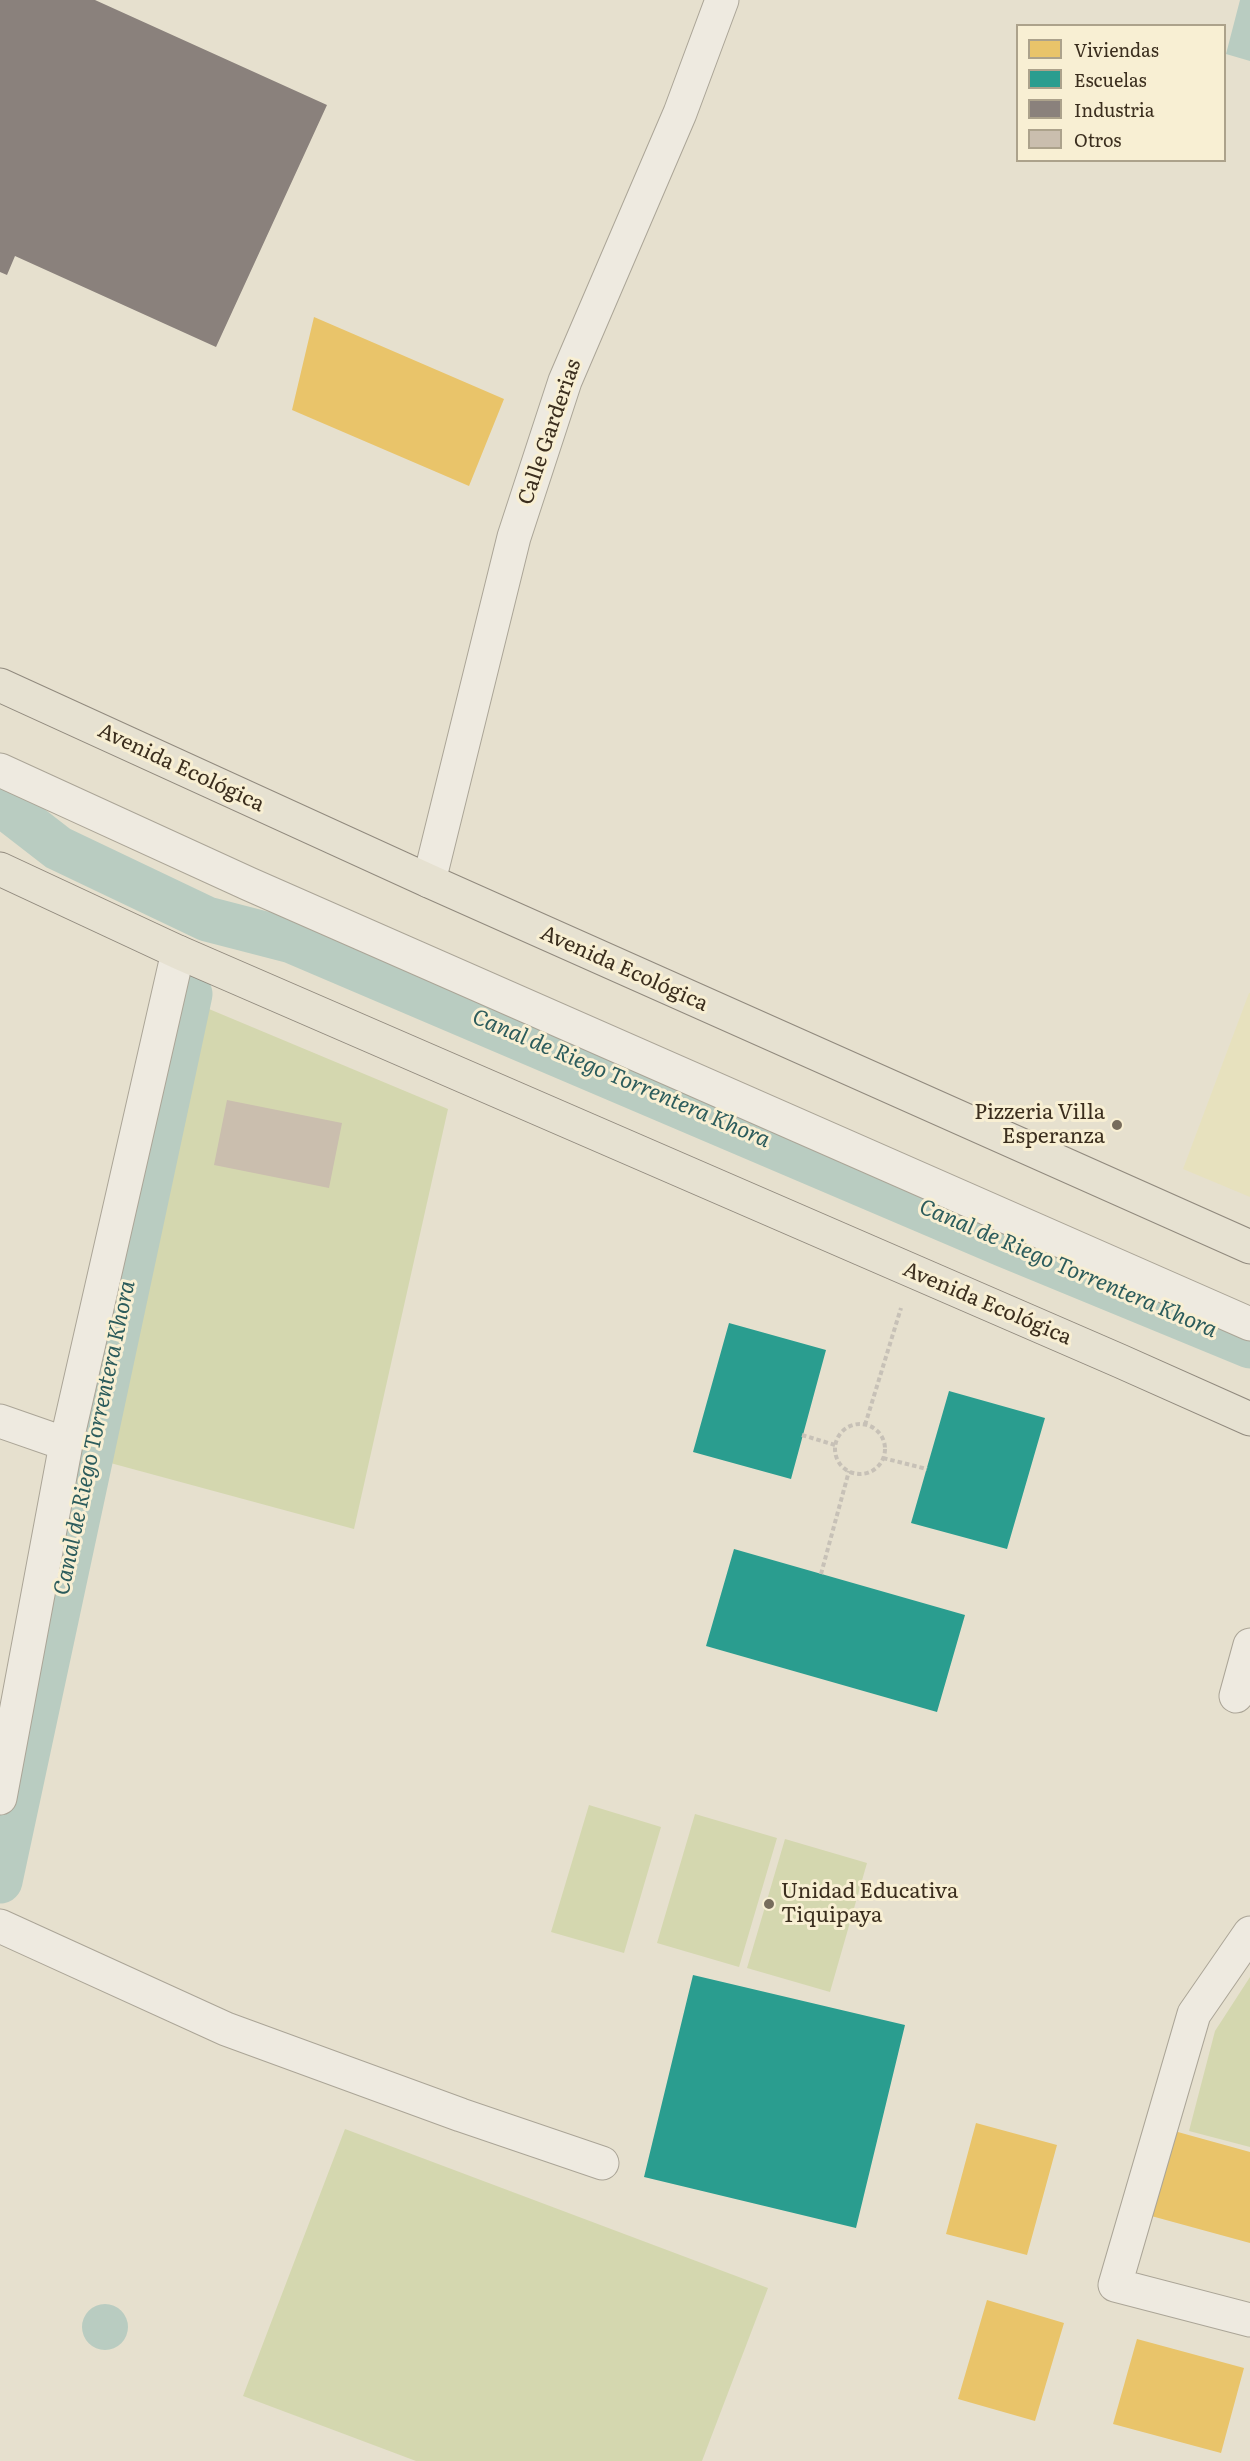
<!DOCTYPE html>
<html>
<head>
<meta charset="utf-8">
<style>
  body { margin:0 }
  #map { position:relative; width:1250px; height:2461px; overflow:hidden; background:#e6e0ce; font-family:Literata,serif }
  canvas { display:block }
  .legend { position:absolute; left:1016px; top:24px; width:210px; height:138px; box-sizing:border-box; background:#f8efd3; border:2px solid #aca28b; margin:0; padding:8px 10px; list-style:none; font-size:18px; color:#3b2e1e }
  .legend li { display:flex; align-items:center; gap:12px; height:30px }
  .legend b { width:30px; border:2px solid #aca28b }
</style>
</head>
<body>
<div id="map">
<canvas width="1250" height="2461"></canvas>
<ul class="legend">
<li><b style="height:16px;background:#e9c46a"></b>Viviendas</li>
<li><b style="height:16px;background:#2a9d8f"></b>Escuelas</li>
<li><b style="height:16px;background:#8a817c"></b>Industria</li>
<li><b style="height:16px;background:#cabeae"></b>Otros</li>
</ul>
</div>
<script>
const ctx = document.querySelector('canvas').getContext('2d');
ctx.lineJoin = 'round';
function fill(path, color) {
  ctx.fillStyle = color;
  ctx.fill(path, 'evenodd');
}
function shape(rows) {
  const path = new Path2D();
  for (const r of rows) {
    if (r.length === 3) {
      path.moveTo(r[0] + r[2], r[1]);
      path.arc(r[0], r[1], r[2], 0, 2 * Math.PI);
      continue;
    }
    path.moveTo(r[0], r[1]);
    for (let i = 2; i < r.length; i += 2) path.lineTo(r[i], r[i + 1]);
  }
  return path;
}
function strokePath(path, color, width, dash) {
  ctx.strokeStyle = color;
  ctx.lineWidth = width;
  ctx.lineCap = dash ? 'butt' : 'round';
  ctx.setLineDash(dash || []);
  ctx.stroke(path);
}
function label(font, color, halo, rows, align = 'center') {
  ctx.font = font + ' Literata,serif';
  ctx.lineWidth = 6;
  ctx.setLineDash([]);
  ctx.textBaseline = 'middle';
  ctx.strokeStyle = halo;
  ctx.fillStyle = color;
  for (const [text, x, y, turn = 0] of rows) {
    ctx.save();
    ctx.translate(x, y);
    ctx.rotate((+turn || 0) * Math.PI / 180);
    ctx.textAlign = isNaN(turn) ? turn : align;
    if (halo) ctx.strokeText(text, 0, 0);
    ctx.fillText(text, 0, 0);
    ctx.restore();
  }
}
fill(shape([
  [1249,993,1250,993,1250,1197,1183,1169]
]), '#e7e1be');
fill(shape([
  [197,1004,448,1109,354,1529,103,1461],
  [589,1805,661,1827,624,1953,551,1932],
  [695,1814,777,1838,739,1967,657,1943],
  [785,1839,867,1863,830,1992,747,1968],
  [1250,1977,1250,2147,1189,2131,1215,2031],
  [345,2129,768,2288,702,2461,416,2461,243,2396]
]), '#d4d7af');
fill(shape([
  [1240,0,1250,0,1250,61,1226,54],
  [105,2327,23]
]), '#b9ccc1');
fill(shape([
  [314,317,504,399,469,486,292,410],
  [976,2123,1057,2145,1027,2255,946,2234],
  [1167,2129,1250,2152,1250,2243,1144,2214],
  [987,2300,1064,2323,1035,2421,958,2399],
  [1137,2339,1244,2368,1221,2453,1113,2424]
]), '#e9c46a');
fill(shape([
  [729,1323,826,1350,791,1479,693,1452],
  [949,1391,1045,1418,1007,1549,911,1523],
  [734,1549,965,1615,937,1712,706,1646],
  [693,1975,905,2025,856,2228,644,2177]
]), '#2a9d8f');
fill(shape([
  [0,0,95,0,327,105,216,347,15,256,7,275,0,272]
]), '#8a817c');
strokePath(shape([
  [0,803,58,848,207,919,292,941,1005,1245,1250,1346],
  [0,1881,190,994]
]), '#b9ccc1', 45);
fill(shape([
  [227,1100,342,1123,329,1188,214,1165]
]), '#cabeae');
const minor = shape([
  [0,770,249,884,1250,1324],
  [429,881,514,537,565,381,680,113,722,0],
  [0,1421,66,1444],
  [1236,1696,1250,1645],
  [0,1798,66,1444,178,952],
  [0,1926,226,2029,461,2115,602,2163],
  [1250,1933,1194,2014,1115,2285,1250,2320]
]);
const major = shape([
  [0,685,429,881,1250,1247],
  [0,869,178,952,1120,1361,1250,1419]
]);
strokePath(minor, '#aba597', 35);
strokePath(major, '#918a7e', 35);
strokePath(shape([
  [860,1449,25],
  [865,1425,901,1308],
  [802,1435,835,1445],
  [883,1458,927,1469],
  [821,1574,849,1471]
]), '#c7c1b7', 4, [4.5, 3]);
strokePath(minor, '#eeeae0', 33);
strokePath(major, '#e6e1d1', 33);
for (const [x, y, r, color] of [
  [1117,1125,6,"#776c5c"],
  [769,1904,6,"#776c5c"]
]) {
  const dot = new Path2D();
  dot.arc(x, y, r, 0, 2 * Math.PI);
  ctx.fillStyle = color;
  ctx.fill(dot);
  strokePath(dot, '#f8efd3', 2);
}
label('21px', '#3b2e1e', '#f8efd3', [
  ["Calle Garderias",550,432,-71],
  ["Avenida Ecológica",181,768,25],
  ["Avenida Ecológica",624,969,24],
  ["Avenida Ecológica",987,1304,23]
]);
label('21px', '#3b2e1e', '#f8efd3', [
  ["Pizzeria Villa",1105,1113],
  ["Esperanza",1105,1137],
  ["Unidad Educativa",781,1892,"left"],
  ["Tiquipaya",781,1916,"left"]
], 'right');
label('italic 22px', '#2c5c5c', '#f8efd3', [
  ["Canal de Riego Torrentera Khora",621,1079,23],
  ["Canal de Riego Torrentera Khora",1068,1269,23],
  ["Canal de Riego Torrentera Khora",95,1438,-78]
]);
</script>
</body>
</html>
